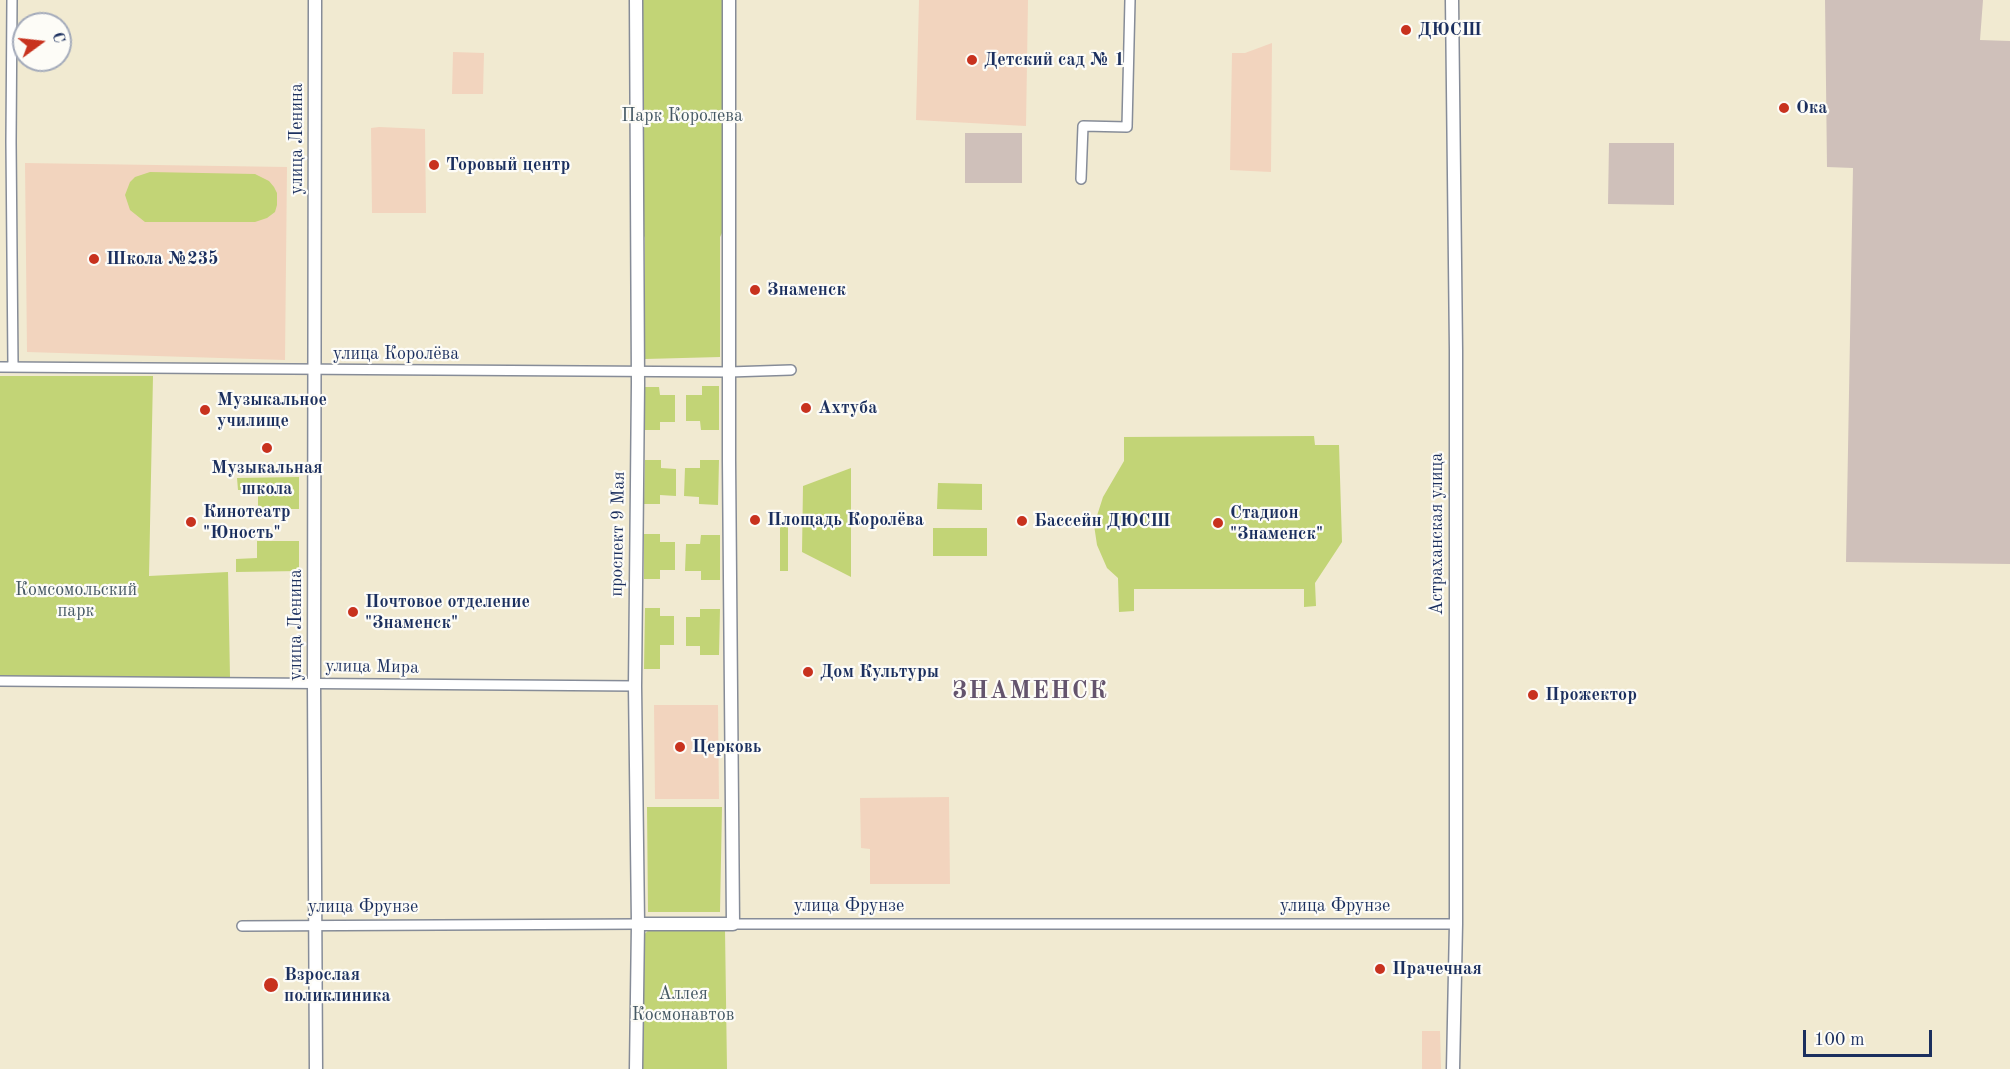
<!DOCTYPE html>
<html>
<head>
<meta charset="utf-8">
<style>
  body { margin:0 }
  #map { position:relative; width:2010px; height:1069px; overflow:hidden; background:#f1ead1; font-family:"Old Standard TT",serif }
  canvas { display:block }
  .north { position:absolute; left:12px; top:12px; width:60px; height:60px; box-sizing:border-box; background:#fdfcf7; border:2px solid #a3aaba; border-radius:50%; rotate:75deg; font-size:16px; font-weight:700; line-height:24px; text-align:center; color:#1b2f5e }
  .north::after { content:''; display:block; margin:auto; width:21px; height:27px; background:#c8321e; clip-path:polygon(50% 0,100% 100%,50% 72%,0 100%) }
  .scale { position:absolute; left:1803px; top:1030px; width:129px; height:27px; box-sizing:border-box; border:3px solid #1b2f5e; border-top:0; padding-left:8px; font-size:18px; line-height:21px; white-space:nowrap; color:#1b2f5e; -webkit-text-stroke:4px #fdfcf7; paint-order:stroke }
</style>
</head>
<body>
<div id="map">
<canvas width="2010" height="1069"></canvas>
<div class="north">С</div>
<div class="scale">100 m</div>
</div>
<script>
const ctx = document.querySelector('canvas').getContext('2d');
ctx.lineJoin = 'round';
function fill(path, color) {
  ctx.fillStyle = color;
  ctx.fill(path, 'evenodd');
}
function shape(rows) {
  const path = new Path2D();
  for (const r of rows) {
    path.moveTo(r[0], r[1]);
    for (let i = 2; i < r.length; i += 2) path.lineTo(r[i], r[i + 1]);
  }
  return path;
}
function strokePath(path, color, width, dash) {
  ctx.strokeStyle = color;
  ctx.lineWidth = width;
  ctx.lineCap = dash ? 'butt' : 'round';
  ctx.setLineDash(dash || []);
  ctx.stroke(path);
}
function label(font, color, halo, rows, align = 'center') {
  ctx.font = font + ' "Old Standard TT",serif';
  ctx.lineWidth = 4.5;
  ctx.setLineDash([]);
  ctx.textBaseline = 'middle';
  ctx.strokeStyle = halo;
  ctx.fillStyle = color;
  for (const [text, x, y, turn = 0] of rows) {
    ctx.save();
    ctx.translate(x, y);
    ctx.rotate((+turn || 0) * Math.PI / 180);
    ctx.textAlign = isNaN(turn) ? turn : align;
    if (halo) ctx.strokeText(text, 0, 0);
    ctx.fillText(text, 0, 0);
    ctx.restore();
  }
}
fill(shape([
  [919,0,1028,0,1026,126,916,120],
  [1272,43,1271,172,1230,170,1232,53,1245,53],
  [453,52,484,53,483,94,452,94],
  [379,127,425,129,426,213,372,213,371,128],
  [25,163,287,167,285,360,27,352],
  [654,705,718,705,719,799,655,799],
  [949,797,950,884,870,884,870,849,861,848,860,798],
  [1422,1031,1440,1031,1441,1069,1422,1069]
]), '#f2d4be');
fill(shape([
  [1825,0,1983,0,1980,40,2010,41,2010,564,1846,562,1853,168,1827,167],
  [965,133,1022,133,1022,183,965,183],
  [1609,143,1674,143,1674,205,1608,204]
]), '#cfc0ba');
fill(shape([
  [641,0,725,0,722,233,720,237,720,357,645,359,645,238,642,231],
  [150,172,255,174,269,181,274,187,277,193,277,205,275,212,267,218,255,222,145,222,130,210,125,195,130,182,135,177],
  [0,376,153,376,149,576,228,572,230,677,0,677],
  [702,386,719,386,719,430,701,430,700,421,686,421,686,395,702,395],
  [643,387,659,387,660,395,675,395,675,422,660,422,660,430,642,430],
  [1314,436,1315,445,1339,445,1342,542,1315,583,1316,606,1304,607,1304,589,1134,589,1134,611,1119,612,1118,578,1107,568,1097,545,1094,525,1103,497,1124,461,1124,437],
  [645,460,661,460,661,468,676,469,676,496,660,495,660,504,644,504],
  [700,460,719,460,718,505,699,504,699,497,684,496,685,468,700,468],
  [851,468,851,577,802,552,803,486],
  [299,477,299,509,258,509,258,490,238,490,237,478],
  [938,483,982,484,982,510,937,509],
  [780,527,788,527,788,571,780,571],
  [933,528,987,528,987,556,933,556],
  [644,534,660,534,660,542,675,542,675,570,660,570,660,579,644,579],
  [701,535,720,535,720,580,701,580,701,571,685,571,686,544,700,544],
  [257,541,299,541,299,571,236,572,236,559,257,558],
  [645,608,660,608,660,616,674,616,674,645,660,645,660,669,644,669],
  [700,609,720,609,719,655,700,655,700,646,686,646,686,617,700,617],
  [647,807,722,807,720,912,648,912],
  [649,930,725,930,727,1069,639,1069,639,939]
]), '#c2d476');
const street = shape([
  [12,0,11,142,13,366],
  [1081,179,1083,126,1127,127,1130,0],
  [0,367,729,372,791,370],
  [0,681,635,686],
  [733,924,1456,924],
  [242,926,638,924]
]);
const secondary = shape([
  [315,0,314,683,316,1069],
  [636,0,638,383,635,686,638,924,636,1069],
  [1452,0,1456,350,1456,924,1453,1069],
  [638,924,733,924,729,461,729,0]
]);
strokePath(street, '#868c98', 12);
strokePath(secondary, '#868c98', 15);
strokePath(street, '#fff', 9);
strokePath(secondary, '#fff', 12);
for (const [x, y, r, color] of [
  [1406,30,6,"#c8321e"],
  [972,60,6,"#c8321e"],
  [1784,108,6,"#c8321e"],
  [434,165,6,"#c8321e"],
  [94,259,6,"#c8321e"],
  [755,290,6,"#c8321e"],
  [806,408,6,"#c8321e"],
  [205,410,6,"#c8321e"],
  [267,448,6,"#c8321e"],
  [755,520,6,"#c8321e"],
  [1022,521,6,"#c8321e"],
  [191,522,6,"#c8321e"],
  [1218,523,6,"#c8321e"],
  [353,612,6,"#c8321e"],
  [808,672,6,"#c8321e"],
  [1533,695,6,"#c8321e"],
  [680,747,6,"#c8321e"],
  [1380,969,6,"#c8321e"],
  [271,985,8,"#c8321e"]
]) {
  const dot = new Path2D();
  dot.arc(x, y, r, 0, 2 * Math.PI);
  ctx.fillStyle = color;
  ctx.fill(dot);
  strokePath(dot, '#fdfcf7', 2);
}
label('bold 18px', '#1b2f5e', '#fdfcf7', [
  ["ДЮСШ",1418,30],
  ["Детский сад № 1",984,60],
  ["Ока",1796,108],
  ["Торовый центр",446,165],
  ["Школа №235",106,259],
  ["Знаменск",767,290],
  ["Музыкальное",217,400],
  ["училище",217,421],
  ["Ахтуба",818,408],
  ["Музыкальная",267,468,"center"],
  ["школа",267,489,"center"],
  ["Кинотеатр",203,512],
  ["\"Юность\"",203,533],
  ["Стадион",1230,513],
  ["\"Знаменск\"",1230,534],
  ["Площадь Королёва",767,520],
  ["Бассейн ДЮСШ",1034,521],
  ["Почтовое отделение",365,602],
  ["\"Знаменск\"",365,623],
  ["Дом Культуры",820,672],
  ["Прожектор",1545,695],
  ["Церковь",692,747],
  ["Прачечная",1392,969],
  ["Взрослая",284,975],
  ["поликлиника",284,996]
], 'left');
label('18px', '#455864', '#fdfcf7', [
  ["Парк Королева",682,116],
  ["Комсомольский",76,590],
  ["парк",76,611],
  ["Аллея",683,994],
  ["Космонавтов",683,1015]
]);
label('18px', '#1b2f5e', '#fdfcf7', [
  ["улица Ленина",297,139,-90],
  ["улица Королёва",396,354],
  ["проспект 9 Мая",618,534,-89],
  ["Астраханская улица",1437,534,-90],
  ["улица Ленина",296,625,-90],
  ["улица Мира",372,667,1],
  ["улица Фрунзе",849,906],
  ["улица Фрунзе",1335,906],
  ["улица Фрунзе",363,907]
]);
ctx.letterSpacing = '1.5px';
label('bold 24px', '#64546d', '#fdfcf7', [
  ["ЗНАМЕНСК",1030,692]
]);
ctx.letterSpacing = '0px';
</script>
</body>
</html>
